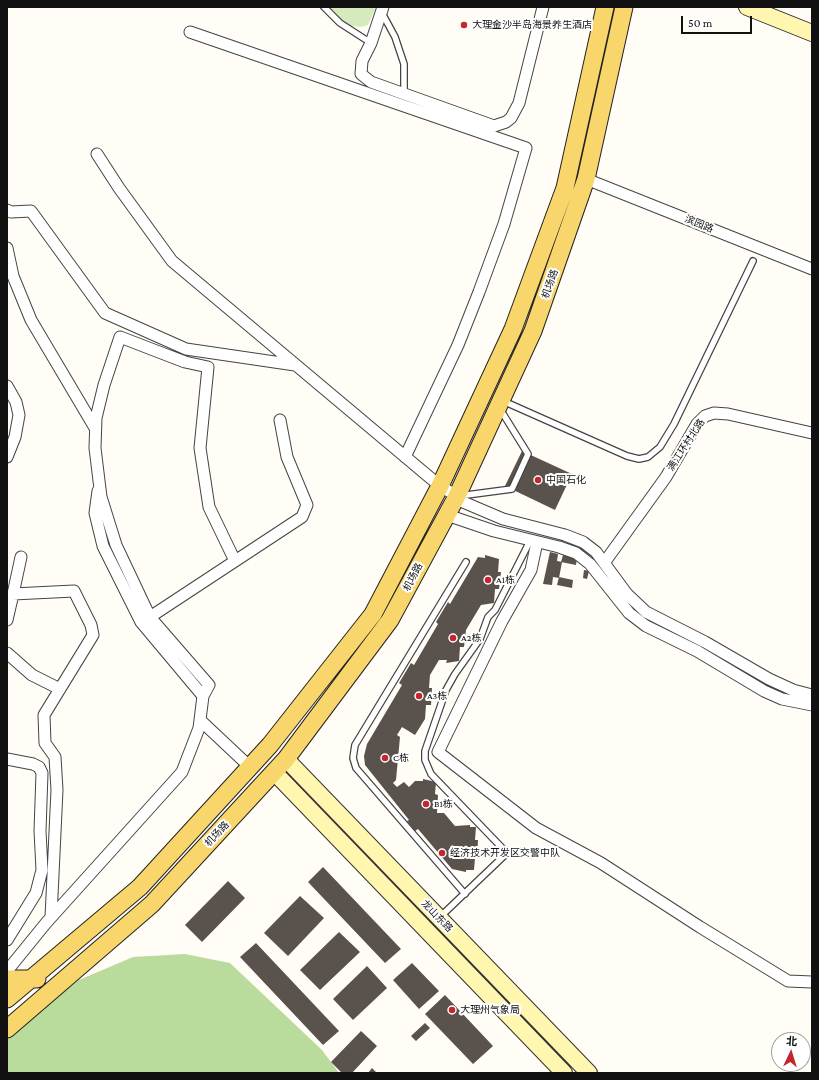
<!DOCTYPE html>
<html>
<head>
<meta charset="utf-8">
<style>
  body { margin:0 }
  #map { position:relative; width:819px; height:1080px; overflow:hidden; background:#fffdf5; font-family:"Crimson Pro","Noto Sans SC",serif }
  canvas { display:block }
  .frame { position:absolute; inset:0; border:8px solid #111; pointer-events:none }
  .north { position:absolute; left:771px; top:1032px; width:40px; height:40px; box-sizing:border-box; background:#fff; border:1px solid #a0a0a0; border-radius:50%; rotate:4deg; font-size:11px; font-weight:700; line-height:16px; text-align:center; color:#111 }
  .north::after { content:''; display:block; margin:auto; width:14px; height:18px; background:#c4262e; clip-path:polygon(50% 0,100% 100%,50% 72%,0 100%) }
  .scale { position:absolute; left:681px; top:16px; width:71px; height:18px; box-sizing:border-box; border:2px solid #111; border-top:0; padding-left:5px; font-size:12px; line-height:14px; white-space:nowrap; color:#111; -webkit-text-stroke:3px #fff; paint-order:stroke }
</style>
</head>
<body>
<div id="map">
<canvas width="819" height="1080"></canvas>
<div class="frame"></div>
<div class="north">北</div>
<div class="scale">50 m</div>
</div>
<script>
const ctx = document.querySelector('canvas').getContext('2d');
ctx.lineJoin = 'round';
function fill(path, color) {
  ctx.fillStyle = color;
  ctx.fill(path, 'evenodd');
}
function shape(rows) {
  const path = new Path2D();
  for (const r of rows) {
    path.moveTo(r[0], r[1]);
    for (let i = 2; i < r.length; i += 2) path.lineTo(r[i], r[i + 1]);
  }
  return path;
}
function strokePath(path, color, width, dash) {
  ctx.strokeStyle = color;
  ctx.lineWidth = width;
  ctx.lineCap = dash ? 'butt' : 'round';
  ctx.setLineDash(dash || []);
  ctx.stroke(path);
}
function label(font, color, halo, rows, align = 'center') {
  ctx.font = font + ' "Crimson Pro","Noto Sans SC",serif';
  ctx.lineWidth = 4;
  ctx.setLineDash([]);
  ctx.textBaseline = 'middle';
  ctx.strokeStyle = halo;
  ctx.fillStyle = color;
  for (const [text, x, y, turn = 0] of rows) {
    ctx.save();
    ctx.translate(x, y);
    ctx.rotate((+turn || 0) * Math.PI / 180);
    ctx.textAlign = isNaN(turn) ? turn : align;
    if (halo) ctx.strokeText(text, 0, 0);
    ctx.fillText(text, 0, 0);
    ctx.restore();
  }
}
fill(shape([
  [330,7,376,7,368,25,361,27,350,26,341,19]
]), '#d5ebbd');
fill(shape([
  [185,954,230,963,322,1050,339,1073,7,1073,7,1036,79,980,133,957]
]), '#b9dc9c');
fill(shape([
  [522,451,572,474,555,510,505,486],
  [550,552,558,554,557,561,562,562,559,578,553,577,552,585,543,584],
  [485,555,499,559,498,572,501,572,499,589,495,589,494,603,481,605,466,630,464,647,460,647,459,661,446,663,447,660,439,660,430,675,429,688,432,688,431,705,426,705,425,719,415,735,402,727,397,735,400,737,396,780,393,783,397,787,404,782,409,787,415,781,423,781,423,779,436,782,435,794,438,795,437,813,444,813,455,826,470,825,470,827,476,827,475,840,478,840,477,858,475,858,474,870,466,870,466,872,452,869,418,829,415,831,407,821,409,820,365,765,364,756,367,744,402,685,399,683,411,663,414,665,438,624,436,622,448,602,450,604,478,557,485,558],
  [563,555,577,558,576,565,561,562],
  [584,570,589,571,587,579,583,578],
  [559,577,573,580,572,588,557,585],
  [323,867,401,949,385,963,308,882],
  [228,881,245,898,202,942,185,925],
  [300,896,324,918,288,956,264,933],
  [339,932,360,952,320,990,300,970],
  [256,943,339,1031,323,1045,240,957],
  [412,963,439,991,419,1009,393,980],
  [367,966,387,988,353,1020,333,999],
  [445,995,493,1046,473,1064,425,1014],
  [425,1023,430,1028,416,1041,411,1036],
  [361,1031,377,1046,352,1073,342,1073,331,1062],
  [372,1068,377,1073,368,1073]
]), '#5a524d');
const lane = shape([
  [324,7,340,23,371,43],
  [382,13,395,37,404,64,404,94],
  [503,401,627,456,639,459,648,457,660,447,674,424,753,261],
  [459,496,512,489,528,454,500,409],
  [465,894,356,768,353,758,355,745,466,562],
  [441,916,507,853,431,774,425,760,425,751,446,690,455,674,480,639,488,617,495,610,530,541]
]);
const street = shape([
  [383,7,371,43,362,61,361,74,371,82,494,126,506,122,511,118,519,103,543,7],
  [190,32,526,148,504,224,479,292,458,345,405,457],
  [97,154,119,188,172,261,440,486,457,496],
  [586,179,812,269],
  [7,210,11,212,31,211,105,313,186,349,295,365],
  [7,248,13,276,31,320,95,428],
  [7,386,16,402,19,415,15,437,7,457],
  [98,491,95,513,103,546,141,622,203,696],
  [456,499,503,519,565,535,583,542,596,552,627,594,646,612,705,642,769,679,793,690,812,695],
  [447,515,494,531,559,547,576,553,590,564,629,613,646,626,697,651,764,691,782,699,812,705],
  [537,542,531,570,502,621,438,752,536,828,601,863,700,927,788,981,812,982],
  [21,557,13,594,74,591,91,625,93,635,44,715,45,743,55,757,57,790,51,917],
  [604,563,666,477,697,424,705,416,714,413,728,414,812,433],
  [150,617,116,545,101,497,95,448,96,418,104,385,120,337,185,362,208,367,200,448,209,507,235,561],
  [7,620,13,594],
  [7,653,32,675,60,689],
  [200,720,250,767],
  [7,759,33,764,39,767,42,773,40,831,42,870,36,893,7,940],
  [7,971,46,923,182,772,199,728,203,696,209,685,150,617,302,517,307,505,287,457,280,420]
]);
const secondary = shape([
  [747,7,812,33],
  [286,759,589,1073],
  [275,773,564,1073]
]);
const primary = shape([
  [7,979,37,979],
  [7,999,140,887,270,745,373,614,440,486,513,329,565,188,605,7],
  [7,1029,152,904,286,759,390,620,457,496,533,331,586,179,624,7]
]);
strokePath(lane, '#444', 8);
strokePath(street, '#444', 13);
strokePath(secondary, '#333', 18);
strokePath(primary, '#222', 19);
strokePath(lane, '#fff', 5.5);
strokePath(street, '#fff', 11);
strokePath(secondary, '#fff6b0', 16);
strokePath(primary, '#f9d66b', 17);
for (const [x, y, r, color] of [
  [464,25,4,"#c4262e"],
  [538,480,4,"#c4262e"],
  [488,580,4,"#c4262e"],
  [453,638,4,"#c4262e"],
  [419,696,4,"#c4262e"],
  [385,758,4,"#c4262e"],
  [426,804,4,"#c4262e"],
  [442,853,4,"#c4262e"],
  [452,1010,4,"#c4262e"]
]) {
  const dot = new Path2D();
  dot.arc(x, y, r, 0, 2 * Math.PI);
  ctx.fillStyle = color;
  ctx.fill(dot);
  strokePath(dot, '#fff', 1.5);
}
label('10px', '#111', '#fff', [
  ["大理金沙半岛海景养生酒店",472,25],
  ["中国石化",546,480],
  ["A1栋",496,580],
  ["A2栋",461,638],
  ["A3栋",427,696],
  ["C栋",393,758],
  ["B1栋",434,804],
  ["经济技术开发区交警中队",450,853],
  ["大理州气象局",460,1010]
], 'left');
label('10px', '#111', '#fff', [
  ["滨园路",699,224,22],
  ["机场路",550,284,-70],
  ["满江环村北路",686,445,-57],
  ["机场路",413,577,-62],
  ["机场路",217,834,-47],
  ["龙山东路",437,916,46]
]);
</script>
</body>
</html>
